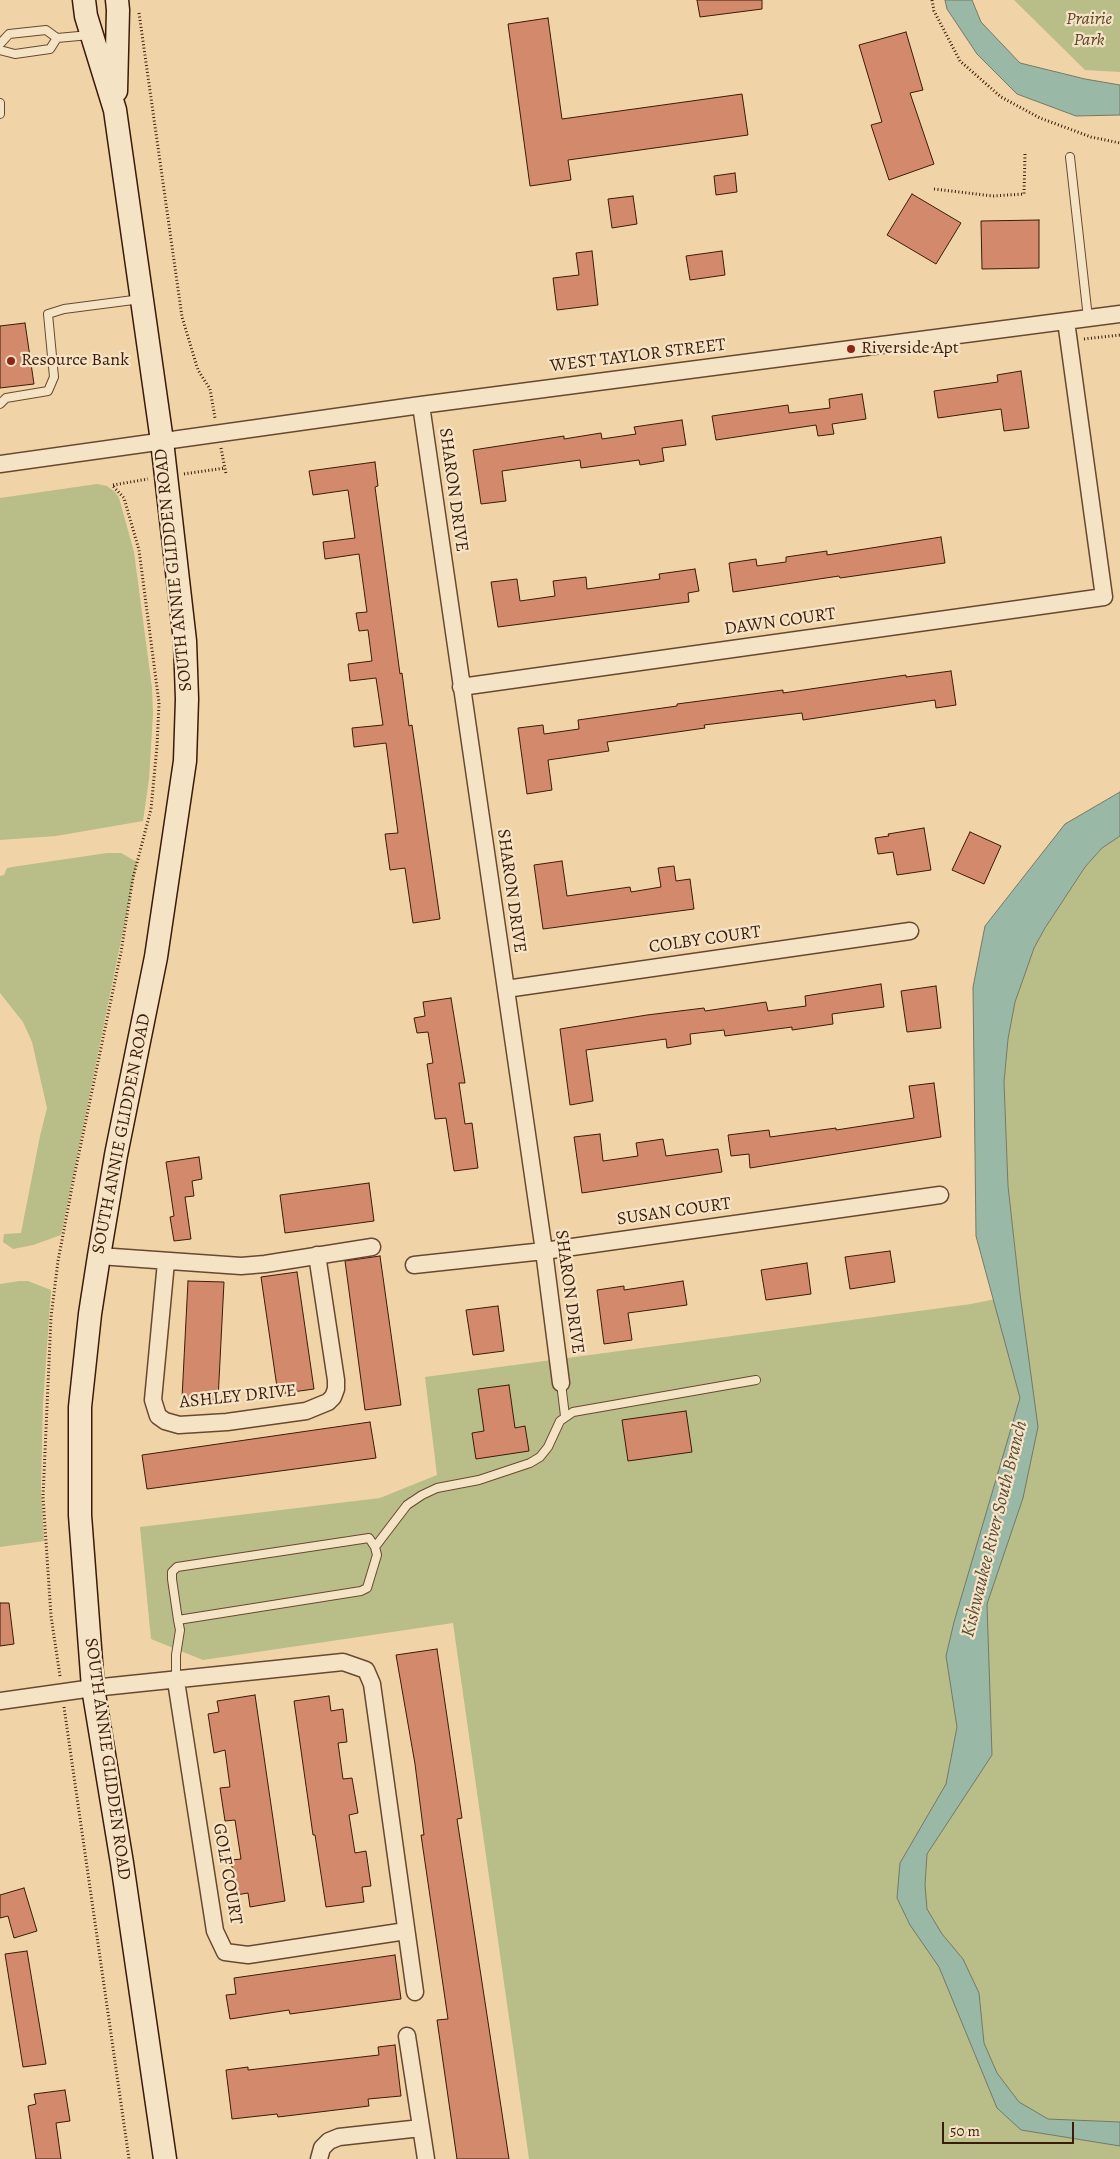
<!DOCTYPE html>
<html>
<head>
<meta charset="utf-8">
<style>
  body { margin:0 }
  #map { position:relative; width:1120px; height:2159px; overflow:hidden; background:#f0d4a7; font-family:Alegreya,serif }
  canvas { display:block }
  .scale { position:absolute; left:942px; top:2122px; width:132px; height:22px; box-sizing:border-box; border:2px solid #3b1b09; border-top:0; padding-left:6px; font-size:15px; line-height:18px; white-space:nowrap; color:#3b1b09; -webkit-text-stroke:4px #f5e3c6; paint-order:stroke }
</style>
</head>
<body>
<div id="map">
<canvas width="1120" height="2159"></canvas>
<div class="scale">50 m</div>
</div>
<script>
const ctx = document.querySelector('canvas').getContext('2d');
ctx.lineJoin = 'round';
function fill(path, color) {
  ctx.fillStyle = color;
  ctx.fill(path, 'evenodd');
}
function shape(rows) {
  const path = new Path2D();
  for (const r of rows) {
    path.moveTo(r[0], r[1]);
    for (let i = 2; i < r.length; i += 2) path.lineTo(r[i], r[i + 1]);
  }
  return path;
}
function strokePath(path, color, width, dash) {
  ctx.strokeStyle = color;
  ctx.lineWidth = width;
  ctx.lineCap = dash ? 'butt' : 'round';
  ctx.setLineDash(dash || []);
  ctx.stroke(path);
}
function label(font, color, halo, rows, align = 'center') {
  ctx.font = font + ' Alegreya,serif';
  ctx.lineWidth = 4.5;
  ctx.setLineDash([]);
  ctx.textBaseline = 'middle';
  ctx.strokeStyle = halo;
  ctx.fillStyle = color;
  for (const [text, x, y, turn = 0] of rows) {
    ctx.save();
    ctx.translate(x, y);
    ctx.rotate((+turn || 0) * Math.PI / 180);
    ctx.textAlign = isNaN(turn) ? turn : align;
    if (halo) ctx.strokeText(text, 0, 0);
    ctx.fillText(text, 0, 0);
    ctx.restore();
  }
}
fill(shape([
  [1014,0,1120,0,1120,72,1085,70],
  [97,484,107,486,115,492,119,498,134,552,152,688,153,714,149,779,143,821,56,836,0,840,0,498],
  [1120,836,1120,2159,529,2159,453,1623,203,1660,151,1639,140,1527,380,1498,437,1475,425,1377,971,1304,1020,1294,1008,1186,1004,1082,1008,1039,1015,1002,1034,948,1045,928,1085,867,1102,848],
  [107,853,121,853,137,862,61,1235,33,1245,13,1249,3,1242,4,1234,21,1233,40,1136,47,1108,32,1042,23,1022,0,993,0,876,4,875,7,868,12,867],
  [19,1281,28,1281,51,1290,43,1404,41,1487,44,1541,0,1547,0,1284]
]), '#b9bd88');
const water = shape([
  [945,0,972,0,981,22,1020,63,1085,79,1120,85,1120,115,1076,116,1017,94,977,54,947,9,945,0],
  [1120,792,1120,836,1102,848,1085,867,1045,928,1034,948,1027,968,1015,1002,1008,1039,1004,1082,1008,1186,1020,1294,1038,1427,1023,1498,987,1604,992,1755,927,1854,925,1885,927,1909,942,1934,963,1959,979,1993,984,2043,997,2073,1019,2102,1048,2119,1120,2122,1120,2146,1021,2130,997,2108,939,1967,910,1925,897,1898,900,1863,946,1784,957,1727,946,1656,954,1622,1020,1398,976,1236,973,987,985,926,1065,824,1120,792]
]);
fill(water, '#9ab8a6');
strokePath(water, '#747967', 1);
const building = shape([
  [697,0,762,0,762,9,700,17,697,0],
  [548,18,562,119,742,94,748,135,568,160,571,180,530,186,508,24,548,18],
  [906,32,923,90,910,93,934,164,889,180,871,125,882,122,859,45,906,32],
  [735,173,737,192,716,195,714,176,735,173],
  [912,194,961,223,936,264,887,235,912,194],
  [633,196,637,224,612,228,608,199,633,196],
  [1039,220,1039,268,982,269,981,221,1039,220],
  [592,251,598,305,557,310,553,278,579,275,576,253,592,251],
  [722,251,725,275,690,280,686,256,722,251],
  [25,323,34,384,0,388,0,326,25,323],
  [1021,371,1029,428,1004,431,1001,409,938,418,934,391,998,382,997,375,1021,371],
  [862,394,866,419,832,424,834,434,818,436,816,425,716,440,712,416,788,405,789,413,830,408,829,399,862,394],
  [682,420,686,445,662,448,664,461,640,465,639,460,581,468,580,460,502,471,506,501,481,504,473,450,564,436,564,439,601,433,602,439,636,434,634,427,682,420],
  [375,462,378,486,375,487,400,674,402,673,409,726,412,725,440,919,413,923,405,868,390,870,385,834,398,833,386,743,354,747,352,728,383,725,376,678,350,681,348,664,372,661,368,630,359,631,356,613,367,612,359,554,325,559,323,542,355,538,348,490,313,495,309,471,375,462],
  [941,537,945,563,840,578,839,576,733,592,729,563,756,559,757,566,786,562,786,557,827,551,827,555,941,537],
  [695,569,699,591,688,593,689,602,498,627,491,582,517,579,520,601,555,596,553,581,586,577,587,589,660,579,659,574,695,569],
  [951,671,956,705,936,708,935,700,803,720,802,713,704,725,705,728,607,742,609,751,548,760,552,790,527,794,518,728,543,725,544,734,579,729,578,720,677,706,677,704,783,690,783,693,906,675,906,677,951,671],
  [924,828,931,870,897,875,893,852,878,854,875,838,889,836,888,834,924,828],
  [970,832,1001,846,984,884,952,870,970,832],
  [562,861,567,896,630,887,631,892,661,887,658,868,674,866,676,881,690,879,694,909,543,929,534,865,562,861],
  [881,984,884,1007,832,1014,833,1024,792,1030,792,1027,725,1036,724,1030,690,1034,691,1044,667,1048,666,1039,586,1050,593,1101,570,1105,560,1029,647,1015,704,1008,705,1011,766,1002,768,1011,806,1006,805,996,881,984],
  [936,986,941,1028,907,1032,901,991,936,986],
  [451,998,465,1083,459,1083,465,1124,472,1123,478,1168,454,1171,446,1118,435,1119,427,1064,433,1063,428,1032,417,1033,414,1018,425,1016,423,1002,451,998],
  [934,1083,941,1137,750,1168,749,1154,731,1156,728,1135,769,1130,770,1137,836,1128,836,1130,914,1118,909,1086,934,1083],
  [600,1134,603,1161,638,1156,636,1143,663,1139,666,1156,718,1149,722,1172,582,1193,574,1137,600,1134],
  [199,1157,202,1179,192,1181,194,1196,185,1197,191,1239,174,1241,170,1217,174,1216,166,1162,199,1157],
  [369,1183,374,1221,285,1233,280,1195,369,1183],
  [890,1251,895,1282,850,1289,845,1257,890,1251],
  [380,1256,401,1405,365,1410,345,1261,380,1256],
  [807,1263,811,1294,766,1300,761,1270,807,1263],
  [297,1272,314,1389,278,1394,261,1277,297,1272],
  [188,1281,224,1282,218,1400,182,1398,188,1281],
  [683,1281,687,1305,628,1313,632,1340,604,1344,597,1290,624,1286,624,1290,683,1281],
  [498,1306,504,1351,473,1355,466,1310,498,1306],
  [509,1385,515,1428,525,1426,529,1451,476,1459,472,1433,484,1431,478,1389,509,1385],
  [686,1411,692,1452,628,1461,622,1420,686,1411],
  [370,1422,376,1458,147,1489,142,1455,370,1422],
  [0,1603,9,1603,14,1644,0,1646,0,1603],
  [437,1649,462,1818,457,1819,509,2159,457,2159,437,2020,448,2019,421,1835,424,1835,415,1764,396,1655,437,1649],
  [255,1695,285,1901,250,1907,248,1893,236,1895,231,1860,241,1859,235,1820,225,1821,220,1788,230,1787,225,1750,214,1753,208,1714,219,1712,217,1701,255,1695],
  [329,1696,331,1711,343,1709,347,1742,338,1743,343,1779,352,1778,358,1813,349,1815,355,1853,366,1851,371,1886,362,1887,364,1902,326,1907,315,1835,313,1835,294,1701,329,1696],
  [24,1888,37,1931,14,1938,8,1916,0,1918,0,1895,24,1888],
  [27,1951,46,2064,23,2067,5,1954,27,1951],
  [395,1955,401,1999,290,2014,289,2010,230,2019,226,1995,236,1994,234,1978,395,1955],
  [395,2045,401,2096,368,2099,369,2106,278,2117,277,2114,232,2119,226,2070,248,2067,248,2070,379,2055,378,2047,395,2045],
  [65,2090,70,2121,56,2123,61,2159,36,2159,28,2106,36,2104,34,2094,65,2090]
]);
fill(building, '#d3896b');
strokePath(building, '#3b1b09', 1);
const service = shape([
  [57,38,90,35],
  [0,44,9,34,46,30,57,38,50,49,15,54,0,50],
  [0,103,0,114],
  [1070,157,1088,318],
  [0,404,6,398,48,391,54,377,48,314,64,309,141,299],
  [561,1383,565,1416],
  [375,1547,407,1505,422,1495,437,1488,479,1480,530,1463,540,1457,548,1447,560,1421,573,1412,756,1380],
  [176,1681,176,1655,180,1630,178,1620,172,1579,172,1572,177,1567,369,1538,375,1547,377,1555,367,1588,361,1591,178,1620]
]);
const minor = shape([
  [421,405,544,1251,561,1383],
  [0,464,421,405,1120,314],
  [461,687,1104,597,1066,321],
  [506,989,910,931],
  [99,1256,241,1266,265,1264,372,1247],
  [166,1262,153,1400,158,1416,165,1421,179,1425,227,1422,306,1411,328,1402,333,1397,336,1389,336,1380,317,1255],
  [414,1265,544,1251,940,1195],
  [176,1681,215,1931,225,1952,248,1955,406,1931],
  [0,1701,93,1688,343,1662,366,1670,372,1684,415,1992],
  [407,2036,426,2159],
  [319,2159,322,2148,329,2141,339,2137,421,2128]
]);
const secondary = shape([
  [84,0,86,16,115,110,162,441,185,641,187,699,185,761,156,957,116,1155,99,1256,90,1314,80,1407,80,1515,93,1688,122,1863,165,2159],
  [116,91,118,10,117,0]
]);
strokePath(service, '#684930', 10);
strokePath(minor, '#684930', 19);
strokePath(secondary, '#3b1b09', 25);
strokePath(shape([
  [932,0,934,11,960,61,1001,97,1040,118,1091,137,1120,143],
  [139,13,182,317,198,370,210,389,215,418],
  [934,189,993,196,1024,194,1025,154],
  [1084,339,1120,335],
  [221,448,226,474],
  [184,474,225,468],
  [113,485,148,479],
  [60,1676,51,1616,43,1497,51,1317,58,1261,73,1182,121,952,133,878,151,809,157,746,159,703,139,550,124,498,112,485],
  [64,1707,129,2159]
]), '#3b1b09', 3, [1, 2.5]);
strokePath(service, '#f5e3c6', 8);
strokePath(minor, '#f5e3c6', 16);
strokePath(secondary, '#f5e3c6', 22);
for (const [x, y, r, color] of [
  [851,349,5,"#8f2418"],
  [11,361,5,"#8f2418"]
]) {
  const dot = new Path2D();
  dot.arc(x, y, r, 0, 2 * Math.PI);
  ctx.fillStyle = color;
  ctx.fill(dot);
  strokePath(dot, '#f5e3c6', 2);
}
label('italic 18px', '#5a4429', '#f5e3c6', [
  ["Prairie",1089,20],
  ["Park",1089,41]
]);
label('18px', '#3b1b09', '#f5e3c6', [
  ["Riverside Apt",861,349],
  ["Resource Bank",21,361]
], 'left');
label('18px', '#3b1b09', '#f5e3c6', [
  ["WEST TAYLOR STREET",638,356,-7],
  ["SHARON DRIVE",453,490,82],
  ["SOUTH ANNIE GLIDDEN ROAD",174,570,-96],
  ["DAWN COURT",780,622,-8],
  ["SHARON DRIVE",511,891,82],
  ["COLBY COURT",705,940,-8],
  ["SOUTH ANNIE GLIDDEN ROAD",122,1134,-79],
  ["SUSAN COURT",674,1212,-8],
  ["SHARON DRIVE",569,1292,82],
  ["ASHLEY DRIVE",238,1397,-6],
  ["SOUTH ANNIE GLIDDEN ROAD",107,1759,82],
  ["GOLF COURT",227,1874,80]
]);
label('italic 19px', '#584a38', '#f5e3c6', [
  ["Kishwaukee River South Branch",995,1529,-76]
]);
</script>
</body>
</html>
